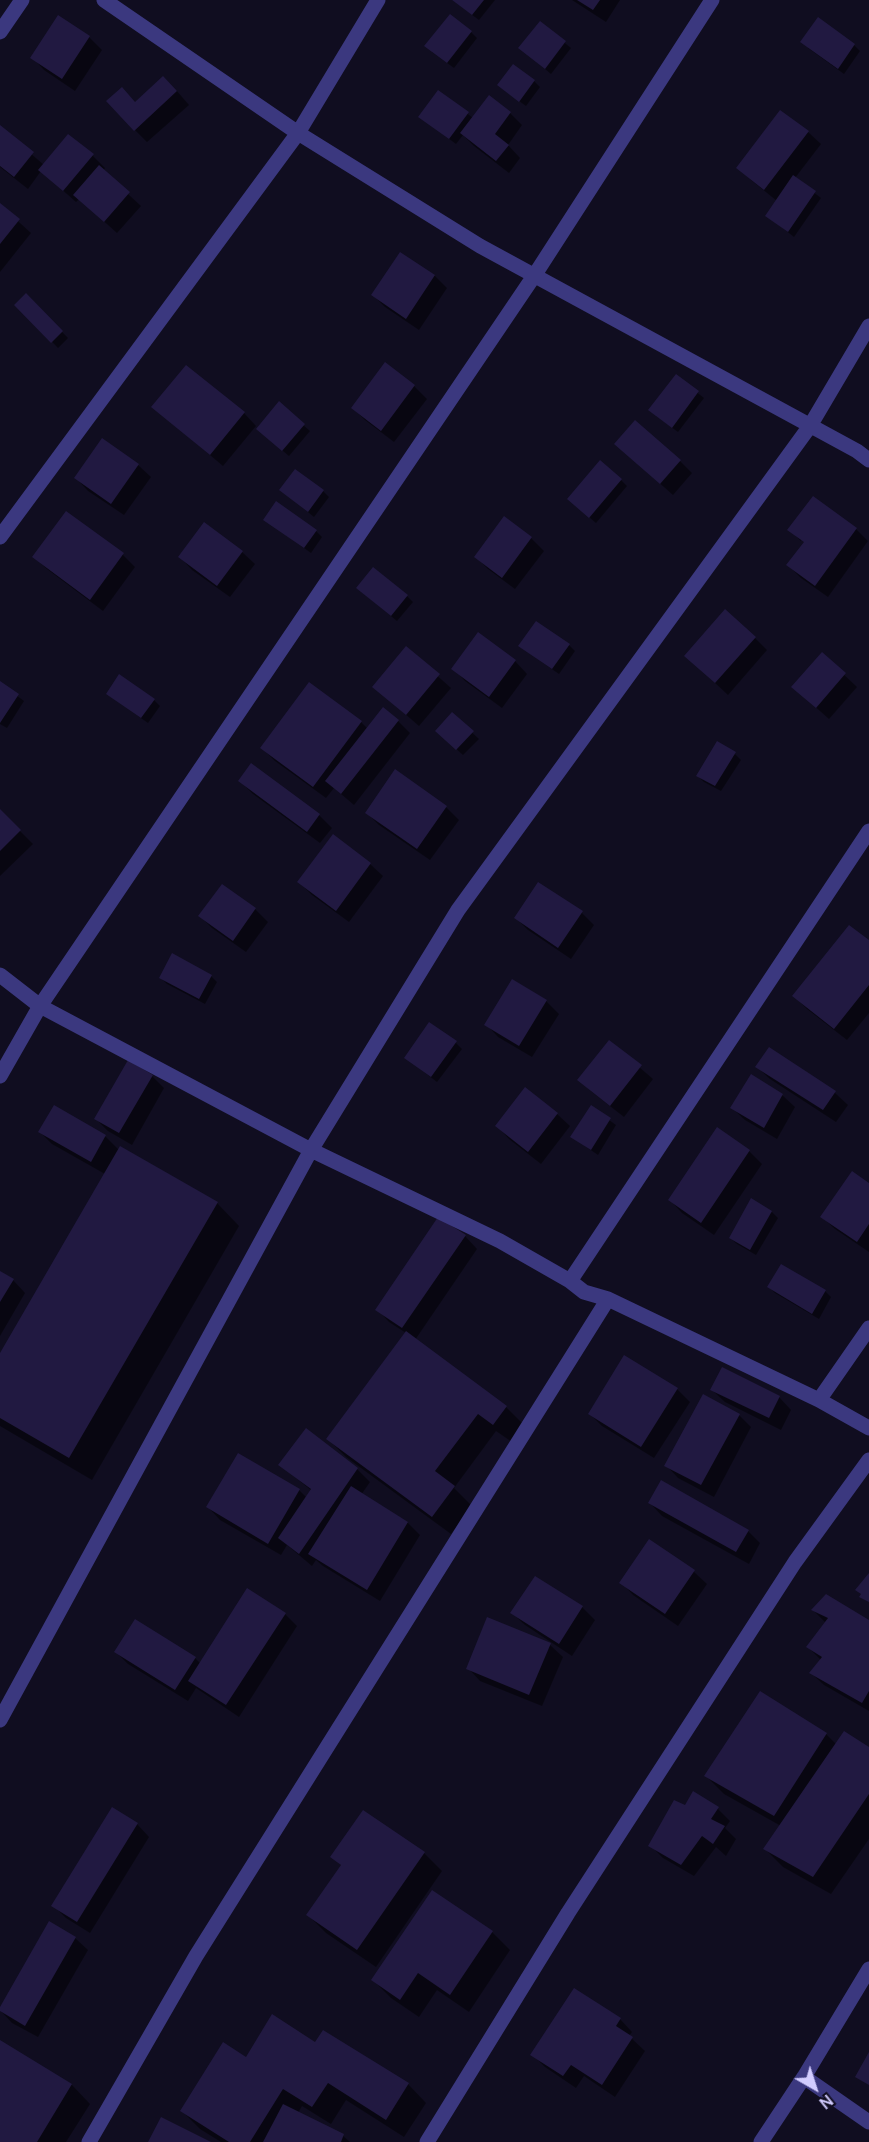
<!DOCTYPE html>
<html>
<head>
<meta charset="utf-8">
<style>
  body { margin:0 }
  #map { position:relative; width:869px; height:2142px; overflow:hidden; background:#100d20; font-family:Manrope,sans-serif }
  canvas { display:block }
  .north { position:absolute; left:785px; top:2058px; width:60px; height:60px; -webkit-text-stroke:4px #100d20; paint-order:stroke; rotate:141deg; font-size:16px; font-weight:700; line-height:24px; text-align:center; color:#d2ccff }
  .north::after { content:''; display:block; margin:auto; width:21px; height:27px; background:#d2ccff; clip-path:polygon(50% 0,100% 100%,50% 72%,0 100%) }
</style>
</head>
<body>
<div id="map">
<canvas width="869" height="2142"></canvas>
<div class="north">N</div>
</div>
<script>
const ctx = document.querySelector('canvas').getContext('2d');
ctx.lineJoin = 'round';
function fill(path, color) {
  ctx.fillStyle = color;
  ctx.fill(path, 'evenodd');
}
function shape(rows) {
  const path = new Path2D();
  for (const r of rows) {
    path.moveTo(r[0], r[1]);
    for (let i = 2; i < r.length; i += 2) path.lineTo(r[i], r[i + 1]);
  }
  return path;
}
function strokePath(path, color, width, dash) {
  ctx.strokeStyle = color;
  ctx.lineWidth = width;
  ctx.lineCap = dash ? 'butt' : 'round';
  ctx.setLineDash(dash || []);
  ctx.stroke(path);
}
fill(shape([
  [452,0,495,0,479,20],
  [572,0,620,0,606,22],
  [59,17,89,37,102,50,75,91,44,70,32,57],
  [540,23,571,48,551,74,520,48],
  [471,32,477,38,454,68,432,52],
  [854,45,860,51,844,74,808,48],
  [534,81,540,87,526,106,505,91],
  [176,90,189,105,147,142,135,130],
  [439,92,473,118,510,113,522,125,508,145,520,158,509,173,474,146,463,135,456,144,420,117],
  [0,127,44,165,69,136,93,156,105,168,103,171,141,206,117,233,79,199,76,202,41,171,28,189,0,167],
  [808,132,821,144,795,178,821,198,794,237,766,215,777,201,751,180,738,168],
  [0,205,31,233,0,272],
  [401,254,435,276,447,288,419,330,385,307,373,295],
  [26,295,68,338,58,348,17,305],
  [385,364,414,386,427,399,394,442,365,420,353,408],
  [676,376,704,398,678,432,656,416],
  [279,404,310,431,289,456,264,435],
  [153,407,244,413,256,426,223,466],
  [629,456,680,461,692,473,673,495],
  [138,465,151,477,124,515,88,491,76,478],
  [621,480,627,486,596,523,575,505],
  [281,490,323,491,329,497,314,517],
  [66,513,123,555,135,567,103,611,47,569,34,557],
  [504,518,531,538,544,551,515,589,488,569,476,557],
  [265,520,316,531,322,537,311,553],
  [204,524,242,552,255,564,230,597,192,570,180,557],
  [789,529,856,529,868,541,828,597,801,578,788,565,805,544,802,542,809,547,801,538,801,541],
  [364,594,407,596,413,602,397,621],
  [755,638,767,650,728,695,699,668],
  [569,645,575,651,559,674,526,651],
  [406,648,451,688,419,726,374,687],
  [822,654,857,687,829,719,793,687],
  [515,661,527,674,502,708,465,681,453,668],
  [0,683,24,701,7,728,0,724],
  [114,699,154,700,160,706,148,723],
  [452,714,479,739,463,755,443,737],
  [398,721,410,733,354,805,334,788,326,798,275,761,262,748,361,722,368,729],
  [735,754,741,760,721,791,704,782,698,776],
  [252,765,319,815,332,828,320,843,253,794,240,781],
  [396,772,447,808,459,820,430,860,379,825,367,813],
  [0,811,33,844,0,876],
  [370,864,383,876,349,922,312,895,299,882],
  [222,886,255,909,268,922,246,952,212,928,200,916],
  [582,913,594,925,571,959,528,930,516,918],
  [869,942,869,1013,847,1040,807,1009,794,996],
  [211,976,217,982,205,1004,167,984,161,978],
  [546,1001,559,1014,532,1057,498,1037,486,1024],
  [610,1042,653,1079,624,1117,592,1092,579,1080],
  [456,1043,462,1049,437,1082,406,1058],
  [769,1049,835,1093,848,1105,836,1122,770,1079,757,1067],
  [152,1076,164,1088,132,1145,108,1131,96,1119],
  [526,1089,557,1114,570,1126,541,1164,509,1139,497,1126],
  [782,1095,795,1107,777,1139,745,1120,732,1108],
  [54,1107,106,1137,119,1150,217,1203,239,1226,92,1480,0,1426,0,1356,105,1174,52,1144,40,1132],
  [591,1107,616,1125,598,1155,572,1137],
  [718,1129,749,1151,762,1164,714,1235,682,1213,670,1200],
  [869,1185,869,1252,835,1229,822,1217],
  [772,1212,778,1218,756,1255,737,1244,730,1238],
  [465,1236,477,1249,415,1340,506,1407,524,1425,512,1442,496,1431,454,1488,472,1506,451,1534,346,1457,328,1439,406,1333,389,1322,377,1309],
  [0,1273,13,1280,25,1293,0,1336],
  [769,1287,825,1291,831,1297,819,1319,775,1293],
  [677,1389,690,1402,654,1458,602,1426,590,1414],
  [712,1390,779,1397,791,1410,781,1430,725,1402],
  [739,1415,751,1427,714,1497,678,1478,666,1465],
  [306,1430,357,1469,370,1482,361,1495,408,1523,420,1535,380,1601,323,1566,316,1560,312,1566,287,1545,281,1555,220,1520,208,1507,299,1490,307,1498,312,1491,280,1465],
  [650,1503,748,1531,760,1543,749,1564,662,1516],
  [649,1541,694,1572,707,1584,678,1626,633,1595,621,1582],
  [535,1578,582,1607,595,1620,572,1656,525,1625,512,1613],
  [813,1610,869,1622,869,1711,824,1685,811,1673,821,1660,808,1647,826,1623],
  [285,1614,297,1626,239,1717,196,1688,188,1701,128,1664,116,1652,195,1658,201,1664],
  [550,1645,563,1657,542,1706,480,1681,468,1668],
  [826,1734,837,1745,869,1748,869,1839,831,1894,783,1867,765,1849,781,1826,724,1794,706,1776],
  [686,1807,718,1809,730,1821,725,1828,736,1839,726,1856,716,1847,694,1876,663,1858,650,1845],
  [137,1824,149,1837,90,1933,66,1918,53,1905],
  [424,1853,442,1871,376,1967,326,1933,308,1915,342,1866,332,1857],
  [492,1932,510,1950,469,2012,437,1990,419,2017,391,1998,373,1980],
  [75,1938,88,1950,38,2037,12,2023,0,2010],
  [620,2019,632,2032,629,2036,645,2051,615,2097,584,2076,576,2088,545,2067,532,2054],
  [0,2042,72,2085,90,2104,66,2142,0,2142],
  [316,2044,408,2084,426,2103,404,2137,346,2100,331,2124,302,2106,298,2113,343,2136,350,2142,221,2142,200,2129,182,2111,246,2059]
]), '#0007');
fill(shape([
  [452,0,484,0,472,15],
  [577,0,600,0,593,10],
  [450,14,472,31,447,63,424,46],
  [58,15,90,36,62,79,30,58],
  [818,17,855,44,838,69,800,42],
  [540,21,566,41,545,69,518,48],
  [513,64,535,80,519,102,497,85],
  [163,76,177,91,134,131,106,101,122,87,135,102],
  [438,90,469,112,449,139,418,117],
  [489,95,511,112,495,134,509,145,496,161,460,133],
  [780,110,809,131,764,190,736,168],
  [0,125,34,152,14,177,0,166],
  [68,134,94,154,63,191,38,170],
  [99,165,130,192,104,222,73,195],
  [793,175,816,191,788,232,765,216],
  [0,203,20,219,0,244],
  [400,252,435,275,406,319,371,295],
  [26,293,63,331,51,343,14,305],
  [385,362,415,385,381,431,351,408],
  [186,365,245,412,210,455,151,407],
  [676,374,699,391,672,428,648,410],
  [279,401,305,424,282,451,256,429],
  [635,420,681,460,660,484,614,444],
  [102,438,139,464,111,504,74,478],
  [600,460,622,479,589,518,567,499],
  [295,469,324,490,308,512,279,490],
  [813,496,857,528,815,586,786,565,804,542,787,530],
  [276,501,317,530,304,548,263,520],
  [66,511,124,553,90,600,32,557],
  [504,516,532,537,502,578,474,557],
  [204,522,243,551,217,586,178,557],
  [373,567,408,595,391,616,356,588],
  [725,609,756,637,715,683,684,656],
  [536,621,570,644,552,669,518,646],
  [478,632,516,660,489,697,451,669],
  [406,646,440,674,406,715,372,687],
  [822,652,846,673,816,708,791,687],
  [119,674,155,699,141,718,106,694],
  [0,681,19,694,0,723],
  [309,682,362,721,313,787,260,748],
  [383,707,399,720,341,794,325,781],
  [452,712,474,731,456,750,435,731],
  [717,741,736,752,715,786,696,776],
  [251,763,320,814,307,832,238,781],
  [395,769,447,806,417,849,365,813],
  [0,809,21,830,0,851],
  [333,834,371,863,336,911,297,882],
  [538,882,583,911,558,948,514,918],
  [222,884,256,908,233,941,198,916],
  [849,925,869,940,869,985,834,1029,792,996],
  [172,953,212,975,199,999,159,978],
  [512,979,547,1000,519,1046,484,1025],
  [429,1022,457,1041,431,1077,404,1058],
  [609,1040,642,1065,610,1106,577,1080],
  [769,1047,836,1091,823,1110,755,1067],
  [128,1060,153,1075,119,1133,94,1119],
  [751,1074,783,1094,764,1128,730,1108],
  [525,1087,558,1113,528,1152,495,1126],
  [54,1105,106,1135,91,1162,38,1132],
  [591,1105,611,1118,591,1150,570,1137],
  [717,1127,750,1150,701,1223,668,1200],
  [120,1146,218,1202,69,1458,0,1418,0,1353],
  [852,1171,869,1183,869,1224,857,1242,820,1217],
  [751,1198,772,1211,750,1250,729,1238],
  [438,1217,466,1235,402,1328,375,1310],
  [781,1264,826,1290,812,1314,767,1287],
  [0,1271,14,1279,0,1302],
  [406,1331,507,1406,493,1425,478,1414,435,1471,455,1486,432,1517,326,1439],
  [624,1355,678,1388,641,1447,588,1414],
  [722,1367,780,1396,769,1418,710,1390],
  [703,1394,740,1414,701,1485,664,1466],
  [306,1428,358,1468,299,1554,278,1538,311,1489,278,1465],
  [238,1453,300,1489,268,1544,206,1507],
  [661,1480,749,1530,736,1552,648,1503],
  [351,1486,408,1522,367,1590,308,1554],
  [649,1539,695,1570,665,1614,619,1583],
  [869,1573,869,1602,859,1597,861,1594,855,1590],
  [535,1576,583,1606,559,1644,510,1613],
  [247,1588,286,1613,226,1705,188,1681],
  [826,1594,869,1620,869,1691,862,1703,809,1673,822,1657,806,1647,828,1618,811,1610],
  [487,1617,551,1643,529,1695,466,1669],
  [135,1619,196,1657,175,1690,114,1652],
  [760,1691,827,1733,774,1816,704,1776],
  [844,1731,869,1747,869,1794,813,1877,763,1849],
  [693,1791,719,1807,711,1819,725,1826,713,1844,702,1836,681,1865,648,1846,674,1800,685,1805],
  [112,1807,138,1823,77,1922,51,1906],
  [363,1810,425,1852,357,1950,306,1915,341,1865,330,1857],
  [432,1890,493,1931,450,1995,418,1973,400,2000,371,1980],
  [49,1921,76,1937,25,2026,0,2011,0,2007],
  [574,1988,621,2018,616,2026,633,2037,602,2085,571,2065,563,2076,530,2055],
  [272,2014,315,2042,323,2030,409,2083,386,2120,328,2083,312,2107,283,2089,250,2142,229,2142,180,2111,223,2042,246,2057],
  [0,2040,72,2084,37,2142,0,2142],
  [869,2052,869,2085,855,2077],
  [283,2104,344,2134,341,2142,263,2142],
  [161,2117,211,2142,148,2142]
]), '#211941');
strokePath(shape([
  [104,0,298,133,480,246,857,451,869,460],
  [0,32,22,0],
  [0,537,298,133,378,0],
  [0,975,40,1006,311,1150,500,1241,570,1281,584,1292,608,1299,819,1400,869,1428],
  [0,1076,40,1006,534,276,712,0],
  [570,1281,869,831],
  [819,1400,869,1328],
  [0,1720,311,1150,458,910,810,426,869,326],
  [804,2077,869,2122],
  [89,2142,196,1956,608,1299],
  [427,2142,568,1913,795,1562,869,1460],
  [761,2142,804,2077,869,1969]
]), '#3b387f', 15);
</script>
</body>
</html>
